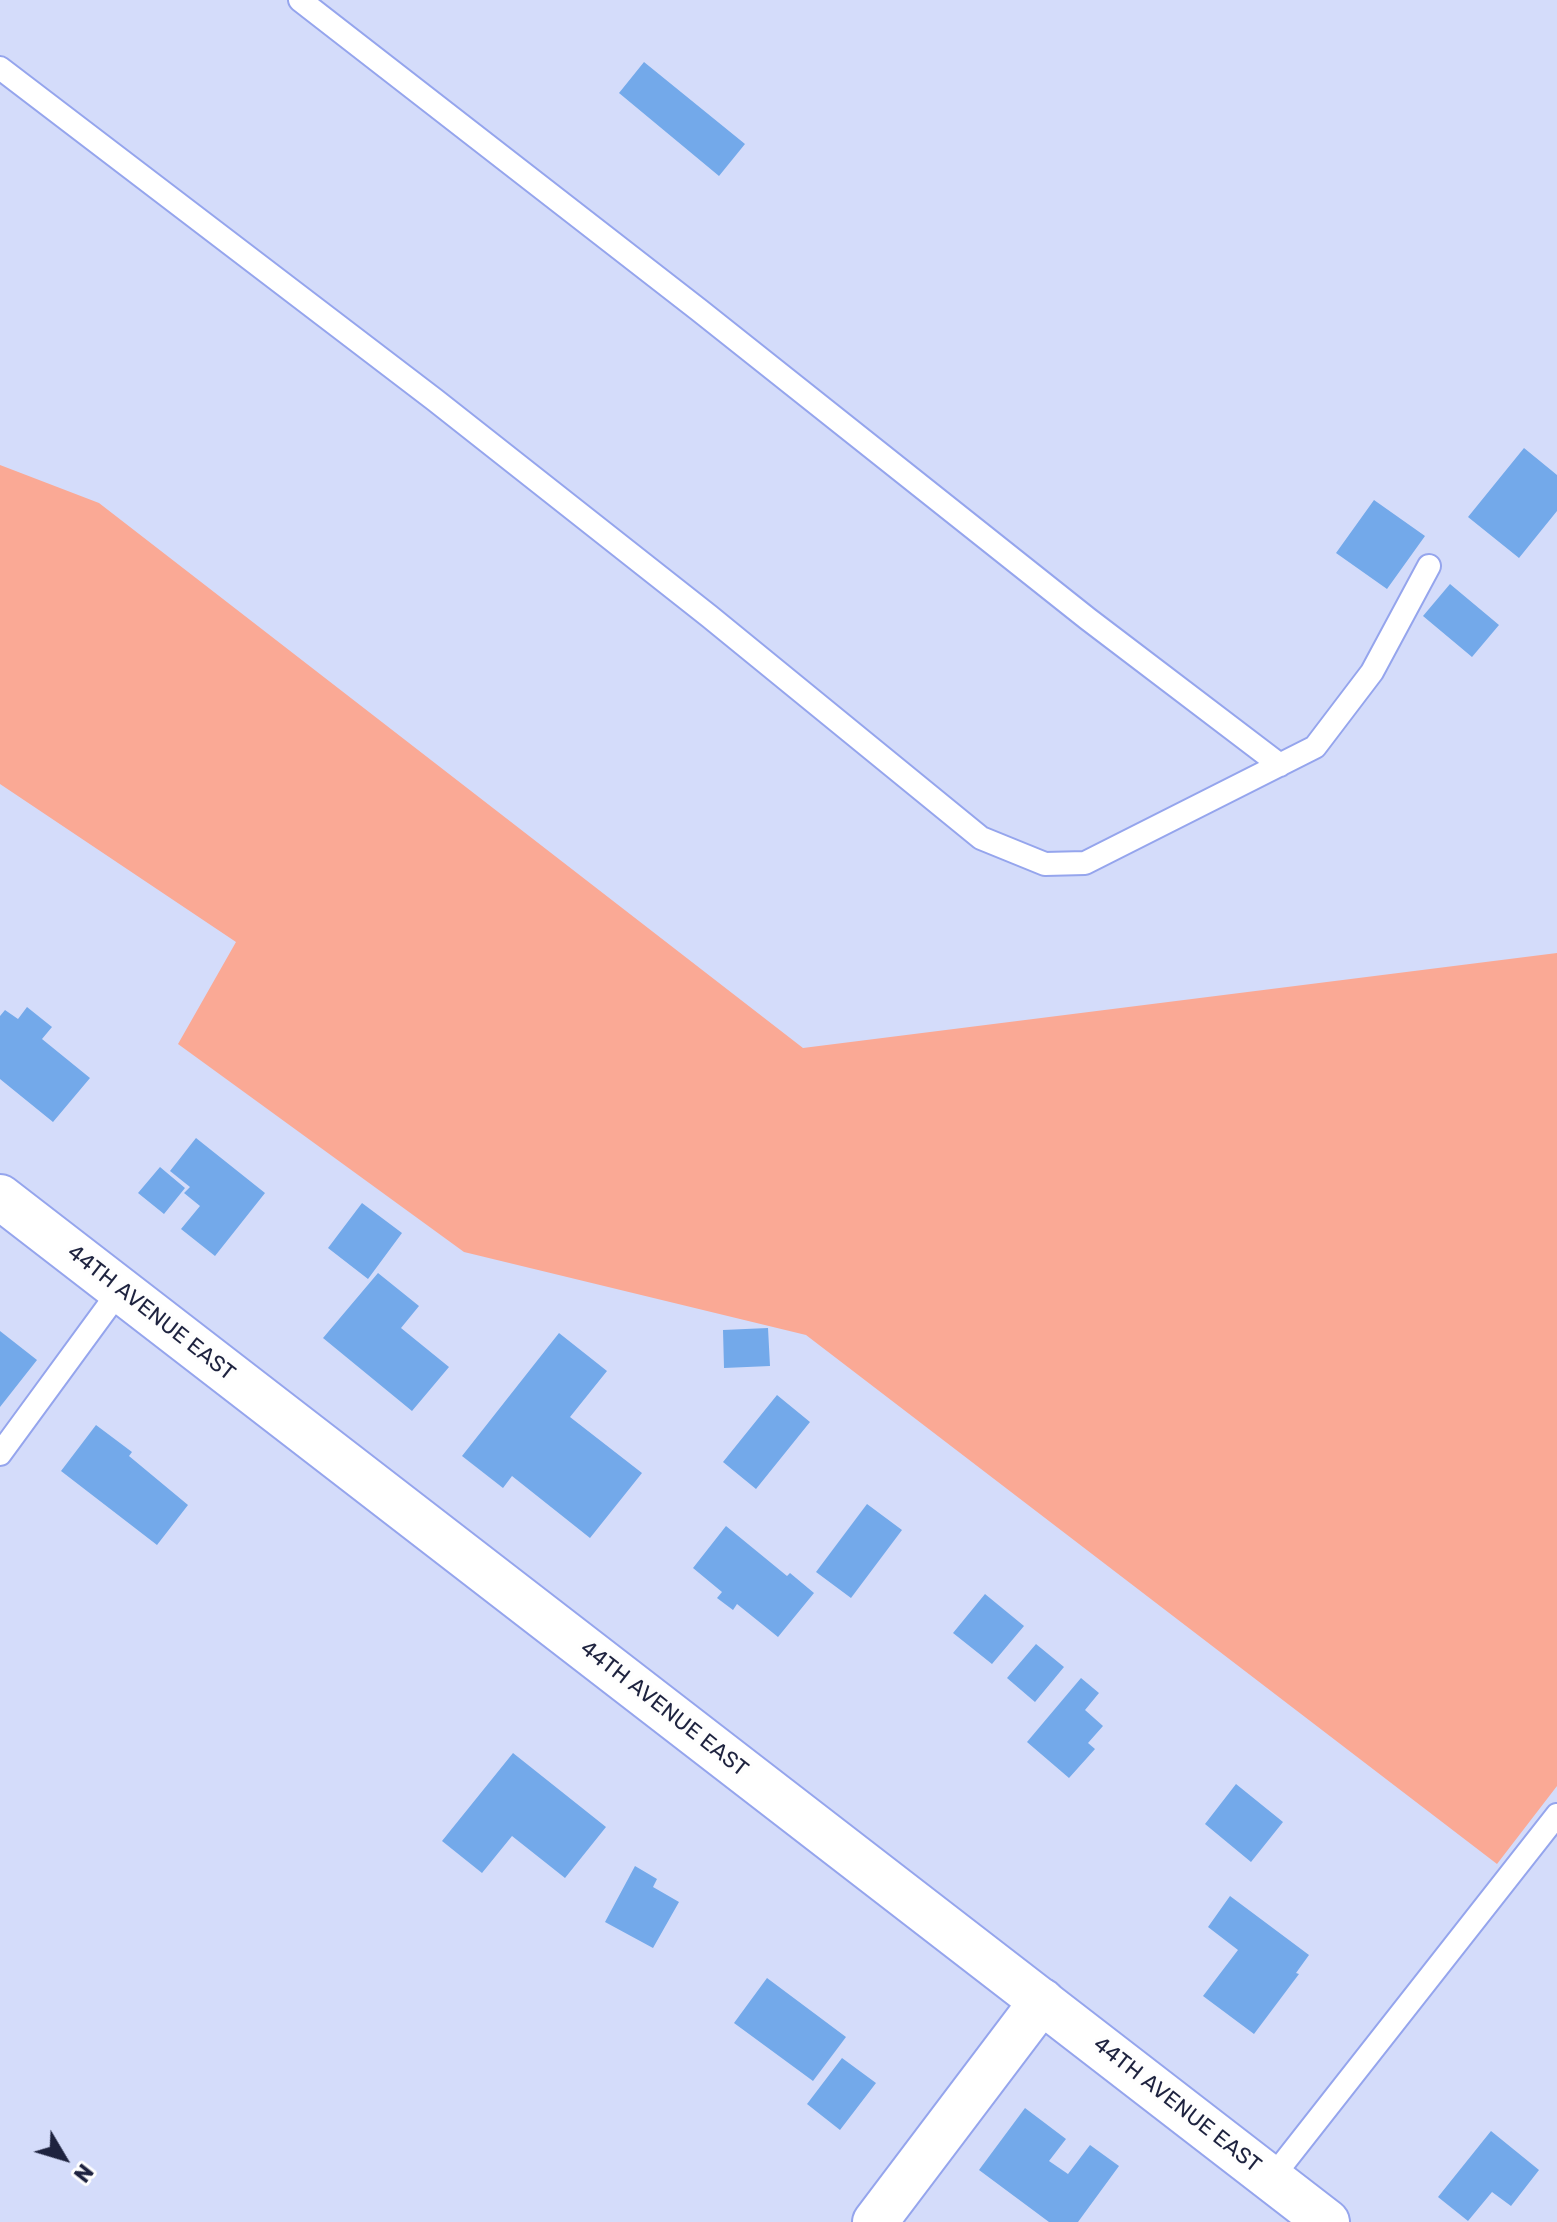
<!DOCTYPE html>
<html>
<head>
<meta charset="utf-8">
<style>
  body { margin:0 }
  #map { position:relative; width:1557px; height:2222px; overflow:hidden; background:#d4dcfa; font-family:Rubik,sans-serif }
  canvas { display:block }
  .north { position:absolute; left:24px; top:2118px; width:80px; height:80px; -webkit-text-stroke:6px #fefefe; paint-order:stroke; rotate:128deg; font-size:22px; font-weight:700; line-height:32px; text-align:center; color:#1e233f }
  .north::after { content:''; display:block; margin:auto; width:28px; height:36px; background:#1e233f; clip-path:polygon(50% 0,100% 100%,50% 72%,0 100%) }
</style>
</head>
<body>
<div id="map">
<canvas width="1557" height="2222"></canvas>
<div class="north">N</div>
</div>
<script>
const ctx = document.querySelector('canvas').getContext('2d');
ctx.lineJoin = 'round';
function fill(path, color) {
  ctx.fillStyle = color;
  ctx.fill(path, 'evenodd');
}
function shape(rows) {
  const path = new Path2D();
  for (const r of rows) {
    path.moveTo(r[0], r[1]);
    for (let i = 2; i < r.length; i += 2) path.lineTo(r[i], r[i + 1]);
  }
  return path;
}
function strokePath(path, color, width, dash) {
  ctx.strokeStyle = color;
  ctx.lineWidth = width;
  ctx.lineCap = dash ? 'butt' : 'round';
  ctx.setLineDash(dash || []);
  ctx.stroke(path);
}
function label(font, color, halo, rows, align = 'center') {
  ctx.font = font + ' Rubik,sans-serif';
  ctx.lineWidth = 7;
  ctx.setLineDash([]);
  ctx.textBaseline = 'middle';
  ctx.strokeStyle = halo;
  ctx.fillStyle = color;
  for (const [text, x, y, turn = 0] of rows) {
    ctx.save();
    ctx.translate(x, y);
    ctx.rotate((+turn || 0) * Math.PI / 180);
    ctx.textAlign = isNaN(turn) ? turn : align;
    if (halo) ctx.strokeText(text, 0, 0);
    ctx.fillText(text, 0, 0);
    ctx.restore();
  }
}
fill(shape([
  [0,465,99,503,803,1048,1557,953,1557,1786,1497,1864,806,1335,464,1252,178,1044,236,942,0,784]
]), '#faa995');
fill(shape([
  [644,62,745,144,719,176,619,93],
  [1524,448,1557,475,1557,511,1519,558,1468,517],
  [1374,500,1425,536,1387,589,1336,553],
  [1450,584,1499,625,1472,657,1423,616],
  [27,1007,52,1027,42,1039,90,1078,53,1122,0,1079,0,1016,5,1010,18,1019],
  [196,1138,265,1193,215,1256,181,1229,200,1206,184,1193,190,1187,170,1171],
  [160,1167,185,1188,164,1214,138,1193],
  [362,1203,402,1233,368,1279,328,1248],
  [378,1273,419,1306,401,1328,449,1367,412,1411,323,1338],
  [768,1328,770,1366,724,1368,723,1330],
  [0,1331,37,1360,0,1407],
  [559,1333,607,1371,570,1417,642,1473,590,1538,512,1476,503,1488,462,1456],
  [777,1395,810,1422,756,1489,723,1462],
  [96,1425,132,1452,129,1456,188,1505,157,1545,61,1471],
  [867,1504,902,1530,851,1598,816,1572],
  [726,1526,787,1576,790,1573,814,1593,778,1637,737,1604,733,1610,717,1598,722,1592,693,1568],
  [985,1594,1024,1626,992,1664,953,1633],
  [1036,1644,1064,1667,1035,1702,1007,1678],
  [1081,1678,1099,1693,1085,1710,1103,1726,1088,1743,1095,1749,1069,1778,1027,1742],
  [513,1753,606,1827,565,1878,512,1836,482,1873,442,1841],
  [1236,1784,1283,1822,1251,1862,1205,1824],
  [635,1866,657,1879,653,1887,679,1902,653,1948,605,1922],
  [1230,1896,1309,1955,1296,1973,1299,1974,1254,2034,1203,1996,1238,1950,1208,1927],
  [767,1978,846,2037,813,2081,734,2023],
  [842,2058,876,2083,840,2130,807,2104],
  [1025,2108,1066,2139,1049,2161,1068,2174,1090,2145,1119,2166,1078,2222,1049,2222,979,2170],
  [1491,2131,1539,2170,1511,2206,1492,2192,1468,2221,1438,2197]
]), '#73a9ea');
const service = shape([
  [300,0,699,310,1088,619,1280,765],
  [0,68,435,400,709,616,981,838,1045,864,1085,863,1315,747,1372,672,1429,566],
  [0,1454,120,1290],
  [1271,2179,1557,1815]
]);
const minor = shape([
  [875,2222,1042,2001]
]);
const tertiary = shape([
  [0,1197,1327,2222]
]);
strokePath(service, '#95a5ed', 26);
strokePath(minor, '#95a5ed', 48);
strokePath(tertiary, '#95a5ed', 48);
strokePath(service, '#fff', 22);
strokePath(minor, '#fff', 44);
strokePath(tertiary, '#fff', 44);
label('22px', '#1e233f', '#fefefe', [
  ["44TH AVENUE EAST",151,1313,38],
  ["44TH AVENUE EAST",664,1709,38],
  ["44TH AVENUE EAST",1177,2105,38]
]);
</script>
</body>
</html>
